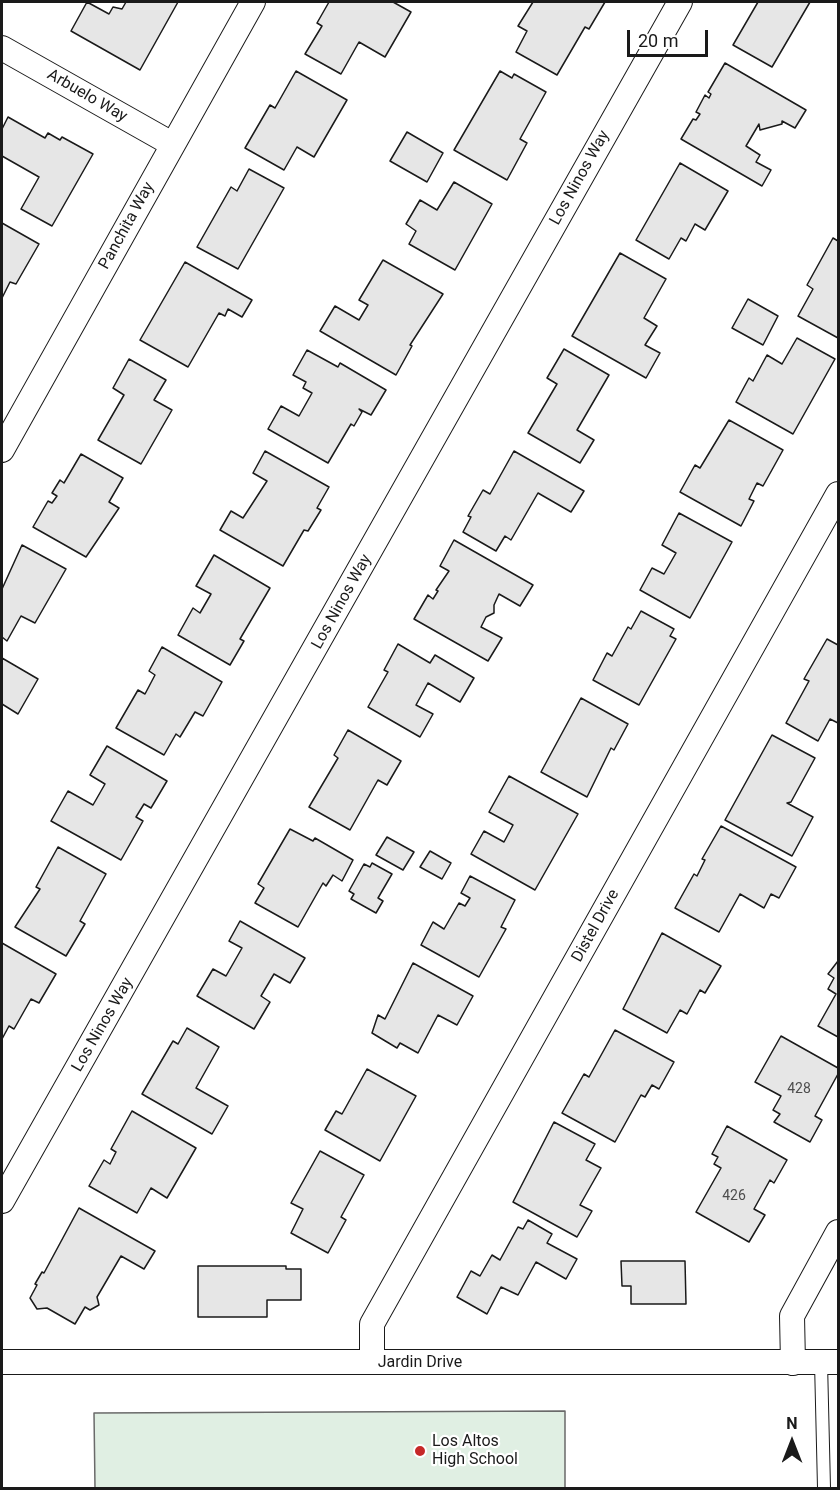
<!DOCTYPE html>
<html>
<head>
<meta charset="utf-8">
<style>
  body { margin:0 }
  #map { position:relative; width:840px; height:1490px; overflow:hidden; background:#fff; font-family:Roboto,sans-serif }
  canvas { display:block }
  .frame { position:absolute; inset:0; border:3px solid #1a1a1a; pointer-events:none }
  .north { position:absolute; left:762px; top:1412px; width:60px; height:60px; -webkit-text-stroke:4px #fff; paint-order:stroke; rotate:0deg; font-size:16px; font-weight:700; line-height:24px; text-align:center; color:#1a1a1a }
  .north::after { content:''; display:block; margin:auto; width:21px; height:27px; background:#1a1a1a; clip-path:polygon(50% 0,100% 100%,50% 72%,0 100%) }
  .scale { position:absolute; left:627px; top:30px; width:81px; height:27px; box-sizing:border-box; border:3px solid #1a1a1a; border-top:0; padding-left:8px; font-size:18px; line-height:21px; white-space:nowrap; color:#1a1a1a; -webkit-text-stroke:4px #fff; paint-order:stroke }
</style>
</head>
<body>
<div id="map">
<canvas width="840" height="1490"></canvas>
<div class="frame"></div>
<div class="north">N</div>
<div class="scale">20 m</div>
</div>
<script>
const ctx = document.querySelector('canvas').getContext('2d');
ctx.lineJoin = 'round';
function fill(path, color) {
  ctx.fillStyle = color;
  ctx.fill(path, 'evenodd');
}
function shape(rows) {
  const path = new Path2D();
  for (const r of rows) {
    path.moveTo(r[0], r[1]);
    for (let i = 2; i < r.length; i += 2) path.lineTo(r[i], r[i + 1]);
  }
  return path;
}
function strokePath(path, color, width, dash) {
  ctx.strokeStyle = color;
  ctx.lineWidth = width;
  ctx.lineCap = dash ? 'butt' : 'round';
  ctx.setLineDash(dash || []);
  ctx.stroke(path);
}
function label(font, color, halo, rows, align = 'center') {
  ctx.font = font + ' Roboto,sans-serif';
  ctx.lineWidth = 4.5;
  ctx.setLineDash([]);
  ctx.textBaseline = 'middle';
  ctx.strokeStyle = halo;
  ctx.fillStyle = color;
  for (const [text, x, y, turn = 0] of rows) {
    ctx.save();
    ctx.translate(x, y);
    ctx.rotate((+turn || 0) * Math.PI / 180);
    ctx.textAlign = isNaN(turn) ? turn : align;
    if (halo) ctx.strokeText(text, 0, 0);
    ctx.fillText(text, 0, 0);
    ctx.restore();
  }
}
const green = shape([
  [565,1411,565,1488,95,1488,94,1413,565,1411]
]);
fill(green, '#e0efe3');
strokePath(green, '#6a6a6a', 1.5);
const building = shape([
  [87,2,109,14,113,7,122,9,126,2,178,2,140,70,71,31,87,2],
  [329,2,393,2,411,12,385,57,359,42,341,74,305,54,322,26,317,23,329,2],
  [533,2,605,2,589,29,585,27,557,75,516,52,527,31,518,26,533,2],
  [758,2,810,2,772,67,733,45,758,2],
  [725,63,806,110,795,128,782,121,782,124,760,130,759,124,746,146,760,155,756,162,771,170,762,186,681,139,693,119,696,120,700,114,696,112,705,95,709,98,711,94,708,92,725,63],
  [296,71,347,100,314,157,297,147,284,170,245,148,270,105,275,108,296,71],
  [500,71,512,78,514,74,546,92,520,139,527,143,507,180,454,150,500,71],
  [8,117,45,138,48,133,60,140,62,137,93,154,52,226,21,209,39,177,2,156,2,129,8,117],
  [407,132,443,153,427,182,390,161,407,132],
  [680,163,728,191,705,230,695,224,686,241,681,238,669,259,636,240,680,163],
  [249,169,284,188,238,269,197,247,231,187,237,191,249,169],
  [454,182,492,204,455,270,409,244,416,231,406,224,420,200,437,210,454,182],
  [2,223,39,244,16,284,10,282,2,298,2,223],
  [833,238,838,241,838,338,798,316,813,289,807,285,833,238],
  [620,253,666,279,644,318,657,326,645,345,660,353,646,378,572,336,620,253],
  [383,260,443,294,410,345,412,346,396,375,320,331,335,306,359,320,368,305,359,300,383,260],
  [185,262,252,300,242,317,228,309,225,316,219,313,188,367,140,340,185,262],
  [748,299,778,316,763,345,732,328,748,299],
  [797,338,835,359,793,434,736,402,749,378,753,381,767,355,782,364,797,338],
  [564,349,609,375,577,430,594,440,580,463,528,433,557,384,547,378,564,349],
  [307,350,338,367,340,363,386,390,371,415,359,409,362,412,354,426,351,424,328,463,268,429,281,406,299,416,312,393,303,388,306,382,293,375,307,350],
  [129,359,166,380,154,400,172,410,141,464,98,440,124,395,113,388,129,359],
  [729,420,783,450,763,486,757,483,749,499,754,501,741,526,680,492,695,465,700,468,729,420],
  [265,451,329,487,317,508,321,510,308,531,304,530,283,566,220,530,231,511,243,518,267,481,253,473,265,451],
  [514,451,584,491,571,512,538,493,511,540,505,536,496,551,463,532,471,517,468,516,483,490,490,494,514,451],
  [81,454,123,478,109,502,119,508,86,557,33,527,48,501,52,503,57,496,52,493,60,480,64,483,81,454],
  [679,513,732,542,690,618,640,590,652,568,664,574,676,553,662,545,679,513],
  [454,540,533,585,520,606,499,594,494,605,494,613,486,617,481,627,502,638,488,661,414,619,428,595,433,599,438,591,436,590,449,571,440,566,454,540],
  [22,545,66,569,35,623,21,616,7,641,2,637,2,589,22,545],
  [214,555,270,588,240,639,244,641,230,665,178,635,193,608,200,613,211,594,196,586,214,555],
  [641,611,674,629,670,636,676,639,639,705,593,680,607,653,612,656,628,627,631,629,641,611],
  [827,639,838,645,838,723,830,719,818,741,786,723,809,681,804,679,827,639],
  [398,644,430,663,435,655,474,678,460,702,428,683,416,705,433,714,420,737,368,707,388,672,384,670,398,644],
  [162,647,222,682,203,716,195,712,180,737,176,734,164,755,116,728,138,690,145,694,155,675,149,671,162,647],
  [2,658,38,679,18,714,2,704,2,658],
  [581,698,628,724,614,750,611,748,587,797,541,772,581,698],
  [348,730,401,761,387,785,378,780,350,830,309,807,338,758,334,755,348,730],
  [772,735,815,758,791,802,787,803,813,817,792,856,725,820,772,735],
  [107,746,167,781,151,808,144,804,136,817,143,821,121,860,51,821,68,791,93,805,105,784,90,775,107,746],
  [509,776,578,814,535,890,471,854,484,831,504,842,513,825,489,812,509,776],
  [721,826,796,867,779,898,771,894,764,908,740,894,719,932,675,908,694,874,697,876,705,860,702,859,721,826],
  [290,829,313,841,315,838,353,860,342,881,333,875,326,886,323,883,298,927,255,903,264,888,258,884,290,829],
  [387,837,414,852,403,870,376,855,387,837],
  [58,847,106,874,80,921,85,924,66,956,15,927,40,889,36,887,58,847],
  [430,851,451,863,442,879,420,867,430,851],
  [372,863,392,874,378,898,383,901,376,913,351,899,354,894,349,891,364,864,370,867,372,863],
  [470,876,515,900,501,927,506,929,479,977,421,945,433,922,444,929,459,903,465,906,470,898,461,893,470,876],
  [240,921,305,958,290,983,274,974,261,996,270,1002,254,1029,197,996,213,969,226,976,242,948,229,941,240,921],
  [662,933,721,966,705,993,700,990,687,1014,680,1010,667,1033,623,1009,662,933],
  [2,943,56,974,39,1003,31,999,14,1029,9,1026,2,1039,2,943],
  [838,961,838,1037,818,1026,836,994,828,989,834,978,828,974,838,961],
  [413,963,473,996,457,1025,438,1015,418,1053,400,1043,397,1048,372,1033,378,1015,385,1019,413,963],
  [187,1028,219,1047,196,1088,228,1106,212,1134,142,1094,173,1041,178,1044,187,1028],
  [615,1030,674,1062,659,1089,652,1085,645,1097,641,1095,615,1142,562,1113,584,1074,589,1077,615,1030],
  [781,1036,838,1068,838,1074,815,1116,822,1120,810,1142,774,1122,780,1114,773,1110,781,1096,755,1082,781,1036],
  [367,1069,416,1096,380,1161,325,1130,336,1111,342,1114,367,1069],
  [132,1111,196,1148,167,1198,151,1188,137,1213,89,1186,104,1160,110,1164,116,1152,111,1149,132,1111],
  [554,1122,595,1144,586,1160,601,1168,580,1205,592,1211,577,1237,513,1202,554,1122],
  [727,1126,787,1160,774,1183,770,1180,754,1209,765,1215,749,1242,696,1212,721,1168,714,1164,718,1157,712,1154,727,1126],
  [320,1151,364,1175,341,1217,346,1220,328,1253,291,1233,303,1209,291,1203,320,1151],
  [79,1208,155,1251,144,1269,121,1256,97,1297,99,1305,90,1310,85,1307,75,1324,47,1308,37,1309,30,1298,37,1285,35,1284,42,1272,44,1273,79,1208],
  [528,1220,552,1234,547,1243,577,1259,566,1279,536,1262,518,1295,501,1287,487,1314,457,1297,471,1271,480,1276,492,1255,500,1260,518,1227,523,1229,528,1220],
  [621,1261,685,1261,686,1304,631,1304,631,1286,622,1286,621,1261],
  [198,1266,286,1266,286,1269,301,1269,301,1300,267,1300,267,1317,198,1317,198,1266]
]);
fill(building, '#e6e6e6');
strokePath(building, '#1a1a1a', 1.5);
const service = shape([
  [821,1362,824,1488]
]);
const minor = shape([
  [2,48,172,144],
  [2,450,253,2],
  [2,1201,680,2],
  [2,1362,838,1362],
  [372,1362,372,1324,838,494],
  [793,1363,792,1316,838,1232]
]);
strokePath(service, '#1a1a1a', 14);
strokePath(minor, '#1a1a1a', 26);
strokePath(service, '#fff', 12);
strokePath(minor, '#fff', 24);
for (const [x, y, r, color] of [
  [420,1451,6,"#c62828"]
]) {
  const dot = new Path2D();
  dot.arc(x, y, r, 0, 2 * Math.PI);
  ctx.fillStyle = color;
  ctx.fill(dot);
  strokePath(dot, '#fff', 2);
}
label('14px', '#4d4d4d', null, [
  ["428",799,1089],
  ["426",734,1196]
]);
label('16px', '#1a1a1a', '#fff', [
  ["Arbuelo Way",87,96,30],
  ["Los Ninos Way",580,178,-61],
  ["Panchita Way",127,226,-61],
  ["Los Ninos Way",342,602,-61],
  ["Distel Drive",596,926,-61],
  ["Los Ninos Way",103,1025,-60],
  ["Jardin Drive",420,1363]
]);
label('16px', '#1a1a1a', '#fff', [
  ["Los Altos",432,1442],
  ["High School",432,1460]
], 'left');
</script>
</body>
</html>
